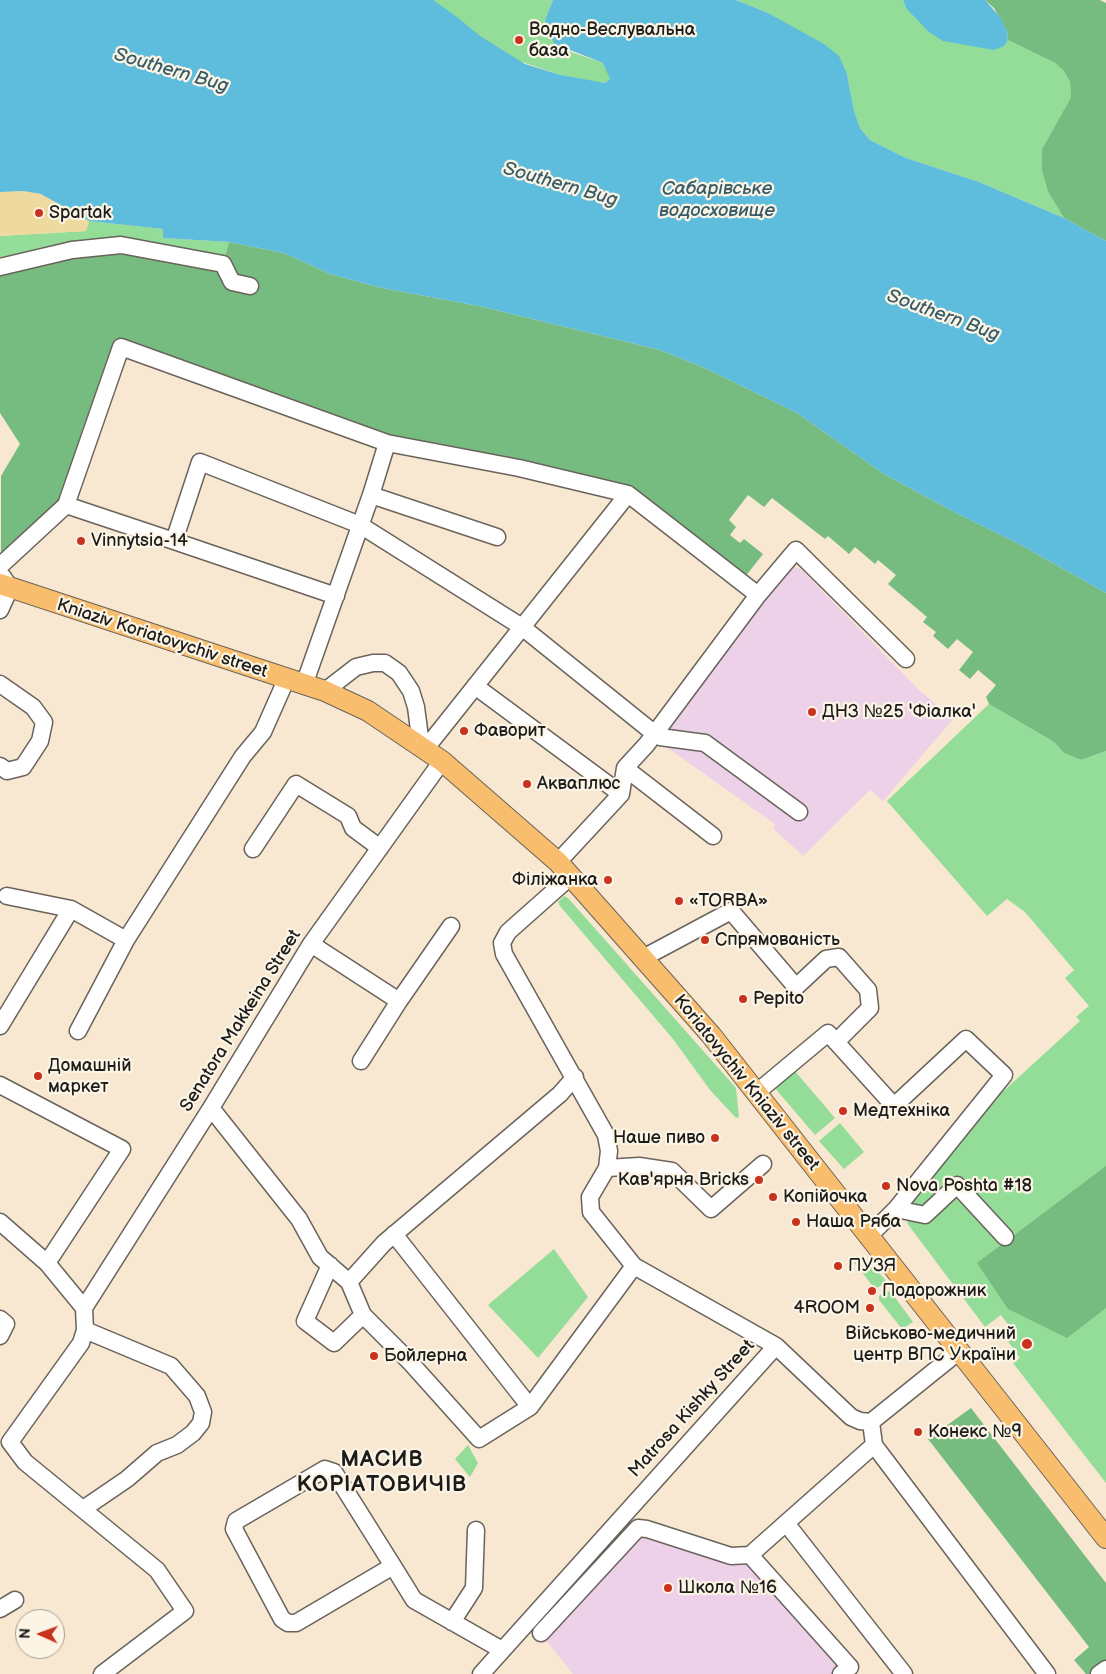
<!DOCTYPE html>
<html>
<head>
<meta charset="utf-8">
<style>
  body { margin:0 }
  #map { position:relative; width:1106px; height:1674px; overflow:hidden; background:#f8e7d1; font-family:"Balsamiq Sans",sans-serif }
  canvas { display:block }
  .north { position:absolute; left:15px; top:1609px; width:50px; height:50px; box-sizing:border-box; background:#fcf5e5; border:1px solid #a29e95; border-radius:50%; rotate:272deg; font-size:14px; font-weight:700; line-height:20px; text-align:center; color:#1c1c1c }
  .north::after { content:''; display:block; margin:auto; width:18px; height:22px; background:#c8321e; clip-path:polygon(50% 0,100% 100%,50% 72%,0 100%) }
</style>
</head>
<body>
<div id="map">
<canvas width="1106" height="1674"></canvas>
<div class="north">N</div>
</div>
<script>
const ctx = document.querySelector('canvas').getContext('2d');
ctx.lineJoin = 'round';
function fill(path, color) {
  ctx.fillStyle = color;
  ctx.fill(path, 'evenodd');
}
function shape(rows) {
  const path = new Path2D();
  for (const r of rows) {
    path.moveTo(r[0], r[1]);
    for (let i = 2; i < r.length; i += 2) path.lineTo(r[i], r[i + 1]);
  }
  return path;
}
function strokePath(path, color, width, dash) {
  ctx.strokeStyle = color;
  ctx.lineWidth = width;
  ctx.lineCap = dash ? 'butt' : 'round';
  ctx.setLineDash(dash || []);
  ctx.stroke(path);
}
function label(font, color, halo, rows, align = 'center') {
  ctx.font = font + ' "Balsamiq Sans",sans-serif';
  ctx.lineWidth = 4.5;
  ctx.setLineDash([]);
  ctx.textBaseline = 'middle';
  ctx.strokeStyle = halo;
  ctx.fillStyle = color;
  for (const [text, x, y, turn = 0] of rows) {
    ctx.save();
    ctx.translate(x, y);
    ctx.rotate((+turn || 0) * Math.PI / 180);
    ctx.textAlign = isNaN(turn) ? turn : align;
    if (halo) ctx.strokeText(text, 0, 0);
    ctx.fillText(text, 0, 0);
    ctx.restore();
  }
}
fill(shape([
  [793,567,801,569,917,688,953,719,883,801,870,790,803,856,774,829,775,824,658,741,785,569],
  [627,1510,647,1529,750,1555,850,1667,841,1674,573,1674,529,1619]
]), '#edd1e9');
fill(shape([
  [292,0,553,0,545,20,568,51,603,63,638,61,605,83,595,82,561,75,519,61],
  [736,0,903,0,906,8,1004,46,1008,40,1055,63,1064,71,1070,82,1071,97,1042,149,1042,171,1048,192,1064,218,979,182,906,158,870,140,860,128,854,111,847,74,790,27,768,13],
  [89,221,163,229,164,238,229,242,223,264,0,267,0,236,86,231],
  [989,704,1054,742,1064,753,1081,760,1106,751,1106,1483,1013,1363,1020,1358,1004,1336,1012,1330,1001,1315,985,1327,907,1223,913,1212,911,1203,997,1097,1080,1021,1076,1017,1089,1006,1065,978,1074,970,1025,912,1007,899,987,916,887,801],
  [564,896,568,898,736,1088,739,1117,736,1118,710,1090,673,1039,560,906,558,902],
  [794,1070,835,1118,815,1135,774,1087],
  [840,1123,864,1152,844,1169,819,1141],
  [554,1249,588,1297,538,1358,488,1305],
  [853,1261,871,1263,887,1282,875,1289],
  [886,1291,891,1292,913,1322,902,1329,879,1300,879,1296],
  [468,1445,478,1463,470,1477,455,1459]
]), '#93dd98');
fill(shape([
  [985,0,1100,0,1106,3,1106,241,1064,218,1048,192,1042,171,1042,149,1071,97,1070,82,1064,71,1055,63,1008,40,1007,31,994,8],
  [229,242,284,253,330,274,382,288,479,306,660,350,707,369,797,413,884,474,956,513,1021,545,1106,593,1106,751,1081,760,1064,753,1054,742,989,704,986,697,996,685,978,670,970,679,959,670,973,652,957,639,948,649,933,636,936,632,923,622,927,617,888,584,896,575,878,560,875,564,855,547,849,554,828,536,825,539,772,498,764,507,748,495,729,520,736,527,730,535,740,543,744,539,763,554,741,582,628,494,387,443,121,348,66,505,1,558,1,476,20,444,0,413,0,267,98,246,223,264],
  [1106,1166,1106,1308,1067,1338,1008,1309,977,1263],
  [971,1408,1106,1583,1106,1669,1099,1674,1086,1674,1074,1660,1089,1647,928,1439]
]), '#76bc80');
fill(shape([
  [23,191,41,194,65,205,89,221,86,231,0,236,0,192]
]), '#eeda9e');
fill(shape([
  [0,0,433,0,457,17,480,36,525,64,561,75,605,83,610,79,603,63,555,44,549,35,545,20,553,0,736,0,768,13,824,44,839,56,847,74,854,111,860,128,870,140,906,158,979,182,1064,218,1106,241,1106,593,1021,545,956,513,884,474,797,413,707,369,660,350,479,306,382,288,330,274,284,253,229,242,163,238,163,229,89,221,41,194,23,191,0,192],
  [903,0,985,0,1000,17,1007,31,1008,40,1004,46,994,50,943,41,929,32,906,8]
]), '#5ebcdc');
const minor = shape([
  [0,267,72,250,121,245,223,264,232,282,250,286],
  [371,495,497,537],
  [66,505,174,541,200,462,360,525,522,627,655,734,660,737,705,743,799,812],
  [174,541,336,596],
  [0,566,66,505,121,347,387,443,519,468,628,494,758,595],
  [0,610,10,588,3,577],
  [0,684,33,707,44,722,40,741,23,767,7,771,0,766],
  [304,685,371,495,387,443],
  [475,686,621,794],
  [325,691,356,667,373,663,385,663,399,673,411,691,416,707,421,745],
  [426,748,628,494],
  [625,768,713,836],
  [253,849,296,784,348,816,353,828,380,848],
  [558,862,621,794,625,768,647,744,758,595,796,550,906,659],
  [570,877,508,932,502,943,504,954,606,1135,609,1151,607,1168,590,1197,591,1212,634,1266,776,1346],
  [7,896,71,909,126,940],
  [311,944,399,1001],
  [643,958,731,911,796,987,826,959,839,957,868,990,870,1008,836,1042],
  [0,1026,71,909],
  [78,1031,126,940,243,756,263,732,286,680],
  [361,1061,399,1001,451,926],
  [0,1085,122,1149,47,1263],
  [756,1093,828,1033,894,1106,966,1039,1004,1075,896,1209],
  [211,1108,299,1219,320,1257,349,1282,363,1315,409,1361,479,1439,530,1407,634,1266],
  [607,1168,639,1166,672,1171,711,1209,763,1164],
  [0,1222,47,1263,84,1308,85,1330,81,1343,10,1442,25,1462,157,1570,185,1611,102,1674],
  [394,1234,530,1407],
  [868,1237,896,1209,925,1215,957,1185,1005,1237],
  [330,1265,305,1321,334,1343,363,1315],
  [349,1282,384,1243,560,1094,575,1077],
  [84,1308,211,1108,311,944,442,761],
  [0,1319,6,1324,0,1336],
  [871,1422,874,1445,1047,1674],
  [874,1445,786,1523,904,1674],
  [83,1509,127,1479,157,1453,177,1445,193,1433,201,1423,203,1412,197,1396,171,1366,85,1330],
  [786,1523,750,1555,850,1667,841,1674],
  [393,1566,296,1623,288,1623,282,1619,234,1529,236,1521,325,1469,334,1472,393,1566,414,1600,502,1650],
  [0,1609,15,1600],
  [452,1622,474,1588,476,1530],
  [541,1633,638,1528,647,1529,731,1556,750,1555],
  [481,1674,776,1346,851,1417,860,1421,871,1422,958,1352],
  [1099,1674,1106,1669]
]);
const major = shape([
  [0,584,325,691,368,711,442,761,558,862,711,1035,1106,1538]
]);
strokePath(minor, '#69635b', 19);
strokePath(major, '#69635b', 22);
strokePath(minor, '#fff', 16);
strokePath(major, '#f9be6d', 20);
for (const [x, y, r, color] of [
  [519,40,5,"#c8321e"],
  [39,213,5,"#c8321e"],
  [81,541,5,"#c8321e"],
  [812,712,5,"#c8321e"],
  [464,731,5,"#c8321e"],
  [527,784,5,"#c8321e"],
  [608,880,5,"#c8321e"],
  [679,901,5,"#c8321e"],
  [705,940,5,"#c8321e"],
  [743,999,5,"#c8321e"],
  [38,1076,5,"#c8321e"],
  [843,1111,5,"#c8321e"],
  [715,1138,5,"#c8321e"],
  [759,1180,5,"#c8321e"],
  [886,1186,5,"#c8321e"],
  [773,1197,5,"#c8321e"],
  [796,1222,5,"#c8321e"],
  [838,1266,5,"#c8321e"],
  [872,1291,5,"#c8321e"],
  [870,1308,5,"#c8321e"],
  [1027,1344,6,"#c8321e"],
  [374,1356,5,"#c8321e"],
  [918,1432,5,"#c8321e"],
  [668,1588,5,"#c8321e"]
]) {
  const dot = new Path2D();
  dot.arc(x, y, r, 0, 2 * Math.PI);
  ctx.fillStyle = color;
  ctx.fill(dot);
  strokePath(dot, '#fcf5e5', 2);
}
label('18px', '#1c1c1c', '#fcf5e5', [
  ["Водно-Веслувальна",529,30],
  ["база",529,51],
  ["Spartak",49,213],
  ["Vinnytsia-14",91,541],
  ["ДНЗ №25 'Фіалка'",822,712],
  ["Фаворит",474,731],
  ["Акваплюс",537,784],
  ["Філіжанка",598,880,"right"],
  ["«TORBA»",689,901],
  ["Спрямованість",715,940],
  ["Pepito",753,999],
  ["Домашній",48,1066],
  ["маркет",48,1087],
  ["Медтехніка",853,1111],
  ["Наше пиво",705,1138,"right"],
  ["Кав'ярня Bricks",749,1180,"right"],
  ["Nova Poshta #18",896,1186],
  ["Копійочка",783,1197],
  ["Наша Ряба",806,1222],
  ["ПУЗЯ",848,1266],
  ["Подорожник",882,1291],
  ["4ROOM",860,1308,"right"],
  ["Військово-медичний",1016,1334,"right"],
  ["центр ВПС України",1016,1355,"right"],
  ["Бойлерна",384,1356],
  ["Конекс №9",928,1432],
  ["Школа №16",678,1588]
], 'left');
label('18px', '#1c1c1c', '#fcf5e5', [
  ["Kniaziv Koriatovychiv street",162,639,18],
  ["Senatora Makkeina Street",241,1021,-58],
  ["Koriatovychiv Kniaziv street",746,1083,51],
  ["Matrosa Kishky Street",692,1409,-48]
]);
label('italic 19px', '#365c69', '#fcf5e5', [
  ["Southern Bug",171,71,16],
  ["Southern Bug",560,185,16],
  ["Сабарівське",717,189],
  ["водосховище",717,211],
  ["Southern Bug",943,316,20]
]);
ctx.letterSpacing = '1px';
label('bold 22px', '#1c1c1c', '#fcf5e5', [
  ["МАСИВ",382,1460],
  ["КОРІАТОВИЧІВ",382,1485]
]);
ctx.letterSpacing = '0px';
</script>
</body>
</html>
